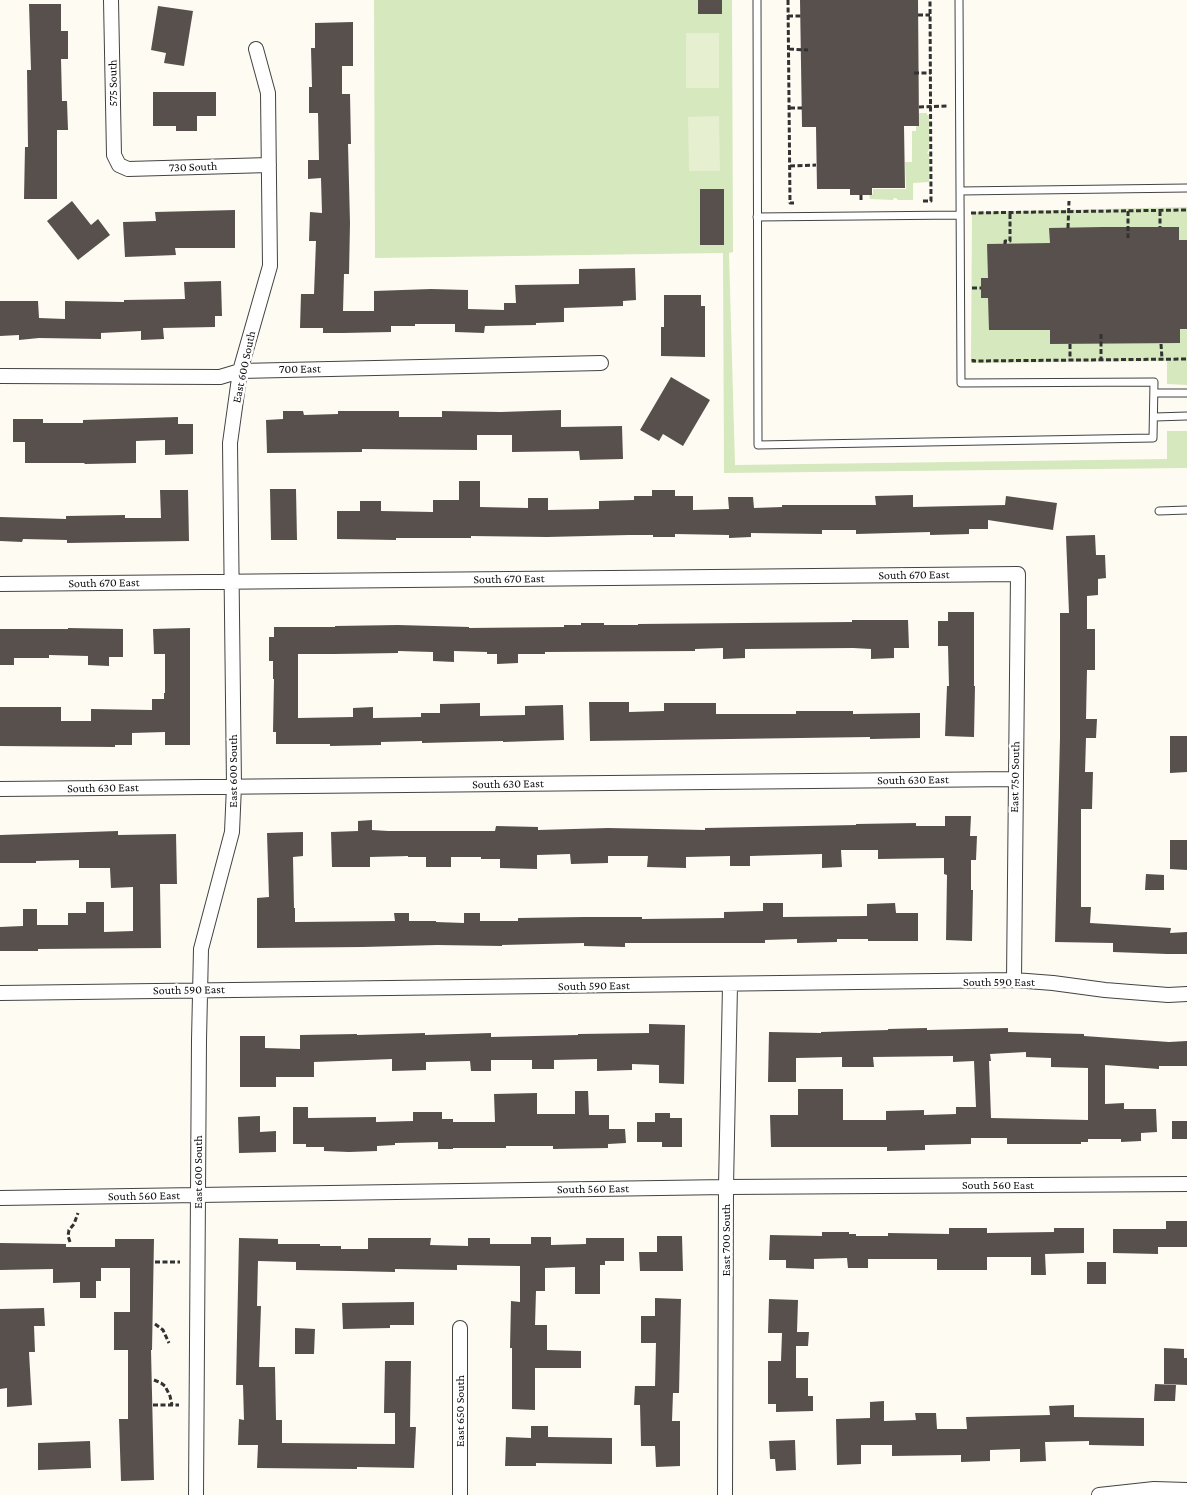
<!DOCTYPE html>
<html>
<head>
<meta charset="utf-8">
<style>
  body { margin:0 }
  canvas { display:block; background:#fefbf3 }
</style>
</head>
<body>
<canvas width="1187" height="1495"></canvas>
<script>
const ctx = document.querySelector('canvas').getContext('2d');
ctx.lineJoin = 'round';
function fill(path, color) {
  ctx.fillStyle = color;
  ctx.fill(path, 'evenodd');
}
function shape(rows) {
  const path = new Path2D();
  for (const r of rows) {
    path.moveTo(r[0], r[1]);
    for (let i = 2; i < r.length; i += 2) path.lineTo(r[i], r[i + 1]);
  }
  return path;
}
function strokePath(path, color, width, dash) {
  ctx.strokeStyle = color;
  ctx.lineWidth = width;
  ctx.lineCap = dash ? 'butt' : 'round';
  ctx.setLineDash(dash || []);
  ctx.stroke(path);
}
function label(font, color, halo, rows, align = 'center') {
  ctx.font = font + ' "Crimson Pro",serif';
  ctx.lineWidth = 5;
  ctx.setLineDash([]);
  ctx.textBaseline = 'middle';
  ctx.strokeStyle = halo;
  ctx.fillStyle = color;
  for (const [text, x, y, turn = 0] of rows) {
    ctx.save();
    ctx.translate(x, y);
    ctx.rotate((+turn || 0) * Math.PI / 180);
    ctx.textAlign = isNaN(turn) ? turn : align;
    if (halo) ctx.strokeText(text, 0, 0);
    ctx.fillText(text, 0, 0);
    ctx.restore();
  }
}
fill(shape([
  [374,0,732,0,733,252,729,253,735,465,1167,459,1167,431,1187,431,1187,468,724,473,723,253,375,258],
  [919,113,927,113,927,115,929,115,929,150,927,153,929,154,929,182,913,183,913,200,898,200,896,198,894,198,893,200,870,199,869,195,872,195,873,193,873,189,906,189,905,162,912,162,912,131,916,131,916,126,919,126],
  [1187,207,1187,385,1167,384,1167,361,971,363,972,212]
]), '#d6e8be');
fill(shape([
  [686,33,719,33,719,88,686,88],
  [719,116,720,171,689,171,688,117]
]), '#e6efcf');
fill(shape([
  [698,0,722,0,722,14,698,14],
  [800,0,918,0,919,126,904,126,905,188,872,188,872,195,850,195,850,189,817,189,816,127,802,127],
  [29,4,61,4,61,31,68,31,68,59,61,59,62,101,67,101,68,130,57,130,57,199,24,199,25,147,28,147,27,70,31,70],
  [158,6,193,11,184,66,164,63,166,53,151,50],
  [353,22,353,66,342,66,342,94,350,94,351,144,348,144,350,223,349,274,344,274,343,311,374,311,374,291,431,289,468,290,468,309,504,310,504,303,516,303,515,285,579,284,579,269,635,268,636,300,623,301,623,306,564,308,564,322,536,323,536,325,485,326,484,333,455,332,455,324,415,324,415,326,391,326,391,332,343,333,323,333,323,328,300,328,301,294,314,294,316,241,309,241,310,212,322,213,321,178,308,179,308,160,319,160,318,113,309,113,309,87,312,87,311,48,315,48,315,23],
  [153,92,216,92,216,116,197,116,197,131,176,131,176,126,153,126],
  [700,189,724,189,724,245,700,245],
  [72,201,91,225,98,219,110,235,78,260,47,221],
  [235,210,235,248,175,248,176,255,125,257,123,222,156,221,155,212],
  [1102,227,1179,227,1179,240,1187,240,1187,329,1180,329,1180,343,1050,344,1050,330,989,330,988,298,981,298,981,278,988,278,987,244,1050,243,1049,228],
  [221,281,222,316,215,316,215,327,163,328,164,339,141,340,141,331,101,333,101,339,39,338,19,340,19,335,0,336,0,301,38,301,39,318,65,319,65,301,124,302,124,300,185,299,184,282],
  [664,295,701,295,701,306,705,306,705,357,661,356,661,327,664,327],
  [671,377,710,400,683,446,663,434,659,441,640,430],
  [561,410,561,427,622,426,623,459,580,460,579,451,512,452,512,435,477,435,477,450,362,449,362,452,267,453,266,420,283,419,283,411,303,411,304,415,338,414,338,411,399,411,399,417,442,417,442,411,501,412],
  [178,417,178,424,193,424,193,454,165,455,165,440,136,441,136,463,85,464,84,463,25,463,25,442,13,442,13,419,43,419,43,423,83,423,83,420],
  [459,481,480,481,480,507,528,508,528,498,548,498,548,510,599,509,599,501,634,500,634,496,652,496,652,490,675,490,675,496,693,496,693,510,729,509,728,497,753,497,754,508,782,507,782,505,876,505,875,496,913,495,913,507,1005,505,1006,496,1057,503,1053,530,988,520,988,529,969,529,969,534,930,535,930,532,856,534,856,530,822,530,822,534,751,533,751,537,729,538,729,535,675,534,675,537,653,537,653,535,629,535,547,537,471,536,471,538,396,538,396,540,337,539,337,511,360,511,360,501,381,501,381,511,433,512,433,500,459,500],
  [270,489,296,489,297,540,271,540],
  [160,490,188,490,189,541,67,543,67,540,23,539,22,542,0,541,0,517,66,519,66,516,125,515,125,518,161,518],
  [1095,535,1096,555,1105,555,1106,578,1098,579,1098,595,1087,596,1087,629,1095,629,1095,670,1087,670,1086,719,1097,719,1096,738,1086,738,1085,772,1093,772,1092,809,1081,809,1081,907,1091,907,1090,923,1171,928,1170,933,1187,932,1187,954,1167,954,1113,952,1113,943,1055,942,1060,738,1060,613,1069,613,1066,536],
  [948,612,974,612,974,686,975,686,974,737,945,736,947,686,949,686,948,646,938,646,938,621,948,621],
  [852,620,908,620,909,648,894,648,894,658,871,659,871,649,853,648,745,649,745,658,723,659,723,648,695,649,695,651,545,652,545,654,518,654,518,663,497,664,497,654,487,654,487,652,454,651,454,662,433,661,433,652,398,651,398,653,335,654,298,654,298,718,353,717,353,708,373,707,373,718,421,717,421,713,440,713,440,704,480,703,480,716,525,715,525,706,563,705,564,740,503,742,503,741,422,743,422,741,381,742,381,745,330,746,330,744,276,744,276,732,273,732,274,679,273,679,273,661,269,661,269,637,274,637,274,627,335,627,335,626,398,625,469,627,469,628,564,627,564,625,581,625,581,623,604,623,604,625,638,625,638,624,852,622],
  [68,628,123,629,123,657,109,657,109,666,88,665,88,656,49,655,49,658,14,658,14,665,0,665,0,629,68,629],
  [190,628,190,745,165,745,165,732,132,733,132,745,115,745,115,747,0,746,0,707,61,707,61,721,91,721,91,709,152,710,152,699,164,699,164,693,165,693,165,654,154,654,153,629],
  [589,702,629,702,629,712,664,711,664,703,716,703,716,714,796,714,796,711,853,711,853,714,920,713,920,738,870,739,870,737,590,741],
  [1170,736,1187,736,1187,772,1170,773],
  [945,816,971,816,970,836,977,836,976,860,971,860,971,890,973,890,972,941,946,940,947,875,944,874,944,858,878,859,878,850,841,850,842,867,822,868,822,854,750,856,750,866,730,866,730,856,686,857,686,868,647,867,648,856,608,856,608,863,571,864,570,854,537,855,537,869,500,868,500,859,481,859,481,857,451,857,451,867,426,867,426,857,408,857,408,856,370,857,370,867,332,867,331,832,358,831,358,821,372,820,372,830,388,831,495,831,496,826,538,827,538,830,608,828,705,830,705,828,856,825,856,824,916,823,916,826,945,826],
  [118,831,118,835,176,834,177,884,160,884,161,948,38,949,38,951,0,951,0,927,23,926,23,909,37,909,37,925,68,925,68,913,86,913,86,902,104,902,104,932,133,931,133,887,111,888,110,868,79,868,79,860,36,861,36,863,0,863,0,835],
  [303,832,303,856,293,857,294,908,295,908,295,922,395,921,394,913,409,913,409,921,436,921,436,922,464,923,464,913,480,913,480,921,518,921,518,918,584,917,642,917,642,919,724,918,724,912,763,911,763,903,783,903,783,917,867,916,867,904,895,903,896,913,918,913,918,941,868,941,868,939,837,939,837,942,797,943,797,939,765,940,765,943,625,943,625,947,584,946,584,943,502,945,502,946,437,945,363,947,257,948,257,898,269,897,267,833],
  [1170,840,1187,840,1187,870,1170,869],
  [1146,874,1164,875,1164,890,1145,890],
  [649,1024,685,1025,684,1084,659,1083,659,1065,632,1064,632,1070,597,1071,597,1059,554,1060,554,1069,532,1069,532,1060,491,1060,491,1071,471,1071,470,1061,426,1062,426,1070,392,1071,392,1059,314,1062,314,1077,276,1077,276,1087,240,1087,240,1036,265,1036,265,1048,300,1049,300,1035,357,1034,357,1035,425,1033,425,1035,491,1033,491,1037,578,1035,578,1034,649,1033],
  [927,1028,927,1030,1008,1028,1008,1032,1084,1034,1084,1036,1169,1042,1187,1041,1187,1066,1159,1066,1159,1069,1105,1065,1105,1104,1124,1103,1124,1109,1156,1109,1157,1132,1141,1133,1141,1141,1121,1142,1121,1139,1088,1139,1088,1142,1081,1142,1081,1144,1007,1144,1007,1138,971,1138,971,1144,925,1145,925,1150,887,1151,887,1147,771,1147,770,1115,798,1115,798,1089,843,1089,843,1120,886,1120,886,1111,924,1110,924,1115,956,1114,956,1107,976,1107,974,1061,953,1062,953,1056,873,1057,874,1067,842,1067,842,1057,796,1058,796,1082,768,1082,769,1032,821,1033,821,1032,888,1030,888,1029],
  [1026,1052,1026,1057,1051,1058,1051,1067,1088,1068,1088,1120,991,1118,989,1061,991,1061,990,1054],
  [575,1091,588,1091,589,1115,609,1115,609,1129,625,1129,626,1143,608,1144,608,1148,553,1149,553,1146,506,1146,506,1148,453,1148,453,1149,438,1149,438,1142,395,1143,395,1145,377,1146,377,1151,349,1152,324,1151,324,1147,306,1147,306,1144,293,1144,293,1107,308,1107,308,1118,376,1117,376,1122,413,1121,413,1112,442,1112,442,1119,453,1119,453,1122,495,1122,494,1094,537,1093,537,1114,575,1114],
  [655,1113,670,1113,670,1118,682,1118,682,1147,662,1147,662,1142,637,1142,637,1122,655,1122],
  [260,1116,260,1132,276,1131,276,1152,239,1153,238,1117],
  [1172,1121,1187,1121,1187,1139,1172,1139],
  [1166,1221,1187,1221,1187,1247,1158,1247,1158,1254,1113,1253,1113,1229,1166,1229],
  [949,1228,987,1228,987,1233,1054,1232,1054,1228,1084,1228,1084,1253,1045,1254,1046,1275,1031,1275,1031,1257,987,1257,987,1270,937,1270,937,1259,868,1259,868,1268,848,1268,847,1258,814,1259,814,1269,786,1268,786,1260,769,1260,770,1235,822,1236,822,1232,849,1232,849,1234,856,1234,856,1236,888,1236,888,1233,949,1234],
  [657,1236,682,1236,683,1271,640,1271,639,1252,657,1252],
  [531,1237,551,1237,551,1245,586,1244,586,1238,624,1238,624,1261,605,1261,605,1265,600,1265,600,1294,575,1294,575,1267,545,1268,545,1291,536,1291,535,1325,547,1325,547,1350,581,1351,581,1368,535,1368,535,1410,512,1409,512,1348,510,1348,511,1301,520,1302,520,1266,457,1265,457,1270,395,1269,395,1272,350,1271,296,1270,296,1262,258,1261,257,1306,261,1306,259,1367,275,1367,276,1420,282,1420,282,1443,395,1444,395,1413,384,1413,385,1361,411,1361,410,1427,416,1427,414,1468,357,1467,357,1469,257,1468,258,1445,238,1445,239,1419,244,1420,243,1385,236,1385,239,1238,278,1239,278,1244,320,1244,320,1246,341,1246,341,1249,368,1249,368,1238,431,1238,430,1245,468,1246,468,1238,490,1238,490,1244,531,1244],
  [115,1239,154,1239,152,1350,151,1350,154,1480,121,1481,119,1419,128,1419,128,1350,114,1350,114,1312,130,1312,130,1268,101,1268,101,1281,96,1281,96,1298,80,1298,80,1282,53,1283,53,1269,0,1270,0,1243,66,1244,66,1247,115,1247],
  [1087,1262,1106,1262,1106,1284,1087,1284],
  [655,1298,681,1299,679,1393,673,1393,672,1421,680,1421,680,1466,656,1467,655,1446,641,1446,640,1405,634,1405,635,1386,655,1386,656,1343,641,1343,641,1316,655,1316],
  [769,1299,798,1300,797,1332,809,1332,808,1346,796,1346,796,1378,808,1378,808,1396,813,1396,813,1411,776,1412,776,1404,768,1404,768,1361,781,1361,782,1333,768,1333],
  [414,1302,414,1325,390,1325,390,1328,343,1329,342,1303],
  [44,1308,45,1326,34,1326,35,1352,29,1352,32,1405,7,1407,7,1388,0,1389,0,1309],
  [295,1328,315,1329,314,1354,295,1354],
  [1164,1348,1184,1349,1184,1358,1187,1358,1187,1385,1164,1384],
  [1155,1384,1176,1385,1175,1401,1154,1401],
  [884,1401,884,1421,916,1420,915,1413,936,1413,937,1429,967,1429,966,1417,1050,1415,1049,1406,1074,1405,1074,1417,1144,1418,1144,1446,1089,1445,1089,1441,1045,1442,1046,1461,1020,1462,1020,1449,990,1450,990,1461,961,1462,961,1455,892,1456,892,1445,861,1445,861,1464,837,1465,836,1419,870,1418,870,1402],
  [531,1426,548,1426,548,1437,612,1438,612,1464,536,1463,536,1466,505,1466,506,1437,531,1438],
  [795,1440,796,1470,776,1471,775,1459,770,1459,769,1441],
  [90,1441,91,1468,38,1470,38,1443]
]), '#58504d');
const service = shape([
  [757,0,758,445,1153,438,1154,382,961,383,959,0],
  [960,191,1187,188],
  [757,217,960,215],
  [1154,393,1187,393],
  [1155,417,1187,416],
  [1159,511,1187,510]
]);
const minor = shape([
  [111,0,114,155,119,165,128,169,269,165],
  [0,376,220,377,240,371,601,363],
  [0,584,1018,574,1014,980],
  [0,789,1015,779],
  [0,993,1014,980,1053,983,1105,990,1168,995,1187,994],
  [0,1198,726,1187,1187,1184],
  [460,1328,460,1495],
  [196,1495,199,1040,201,949,232,832,234,786,230,443,240,371,270,266,268,93,256,49],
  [725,1495,726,1187,730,985],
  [1099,1495,1154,1489,1187,1490]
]);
strokePath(service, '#434343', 9);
strokePath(minor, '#434343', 16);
strokePath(shape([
  [788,0,790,203,794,203],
  [918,15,930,15],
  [788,16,801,16],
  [789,49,808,50],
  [914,73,931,73],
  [919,107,948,106],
  [790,108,802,108],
  [790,166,816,165],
  [861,195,861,202],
  [923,201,931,201,930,0],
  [1128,211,1128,238],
  [1160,211,1160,227],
  [971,213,1187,210],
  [1068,228,1069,201],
  [1005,244,1005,241,1010,241,1010,211],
  [972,288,981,288],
  [1101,334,1101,360],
  [1070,344,1070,360],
  [1161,344,1162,359],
  [973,359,973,361,1187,359],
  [70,1242,68,1236,69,1230,74,1224,78,1213],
  [155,1262,180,1262],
  [155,1324,163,1330,169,1343],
  [154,1380,161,1383,165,1386,170,1396,172,1405],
  [153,1405,179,1405]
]), '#323232', 3, [5, 2.5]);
strokePath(service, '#fff', 7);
strokePath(minor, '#fff', 14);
label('12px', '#101010', '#fff', [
  ["575 South",113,83,-91],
  ["730 South",193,167,-2],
  ["East 600 South",244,367,-78],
  ["700 East",300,369,-1],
  ["South 670 East",914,575,-1],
  ["South 670 East",509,579,-1],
  ["South 670 East",104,583,-1],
  ["East 600 South",233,771,-90],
  ["East 750 South",1015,777,-89],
  ["South 630 East",913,780,-1],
  ["South 630 East",508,784,-1],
  ["South 630 East",103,788,-1],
  ["South 590 East",999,982],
  ["South 590 East",594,986,-1],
  ["South 590 East",189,990,-1],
  ["East 600 South",198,1172,-90],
  ["South 560 East",998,1185],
  ["South 560 East",593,1189,-1],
  ["South 560 East",144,1196,-1],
  ["East 700 South",726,1240,-90],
  ["East 650 South",460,1411,-90]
]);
</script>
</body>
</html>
